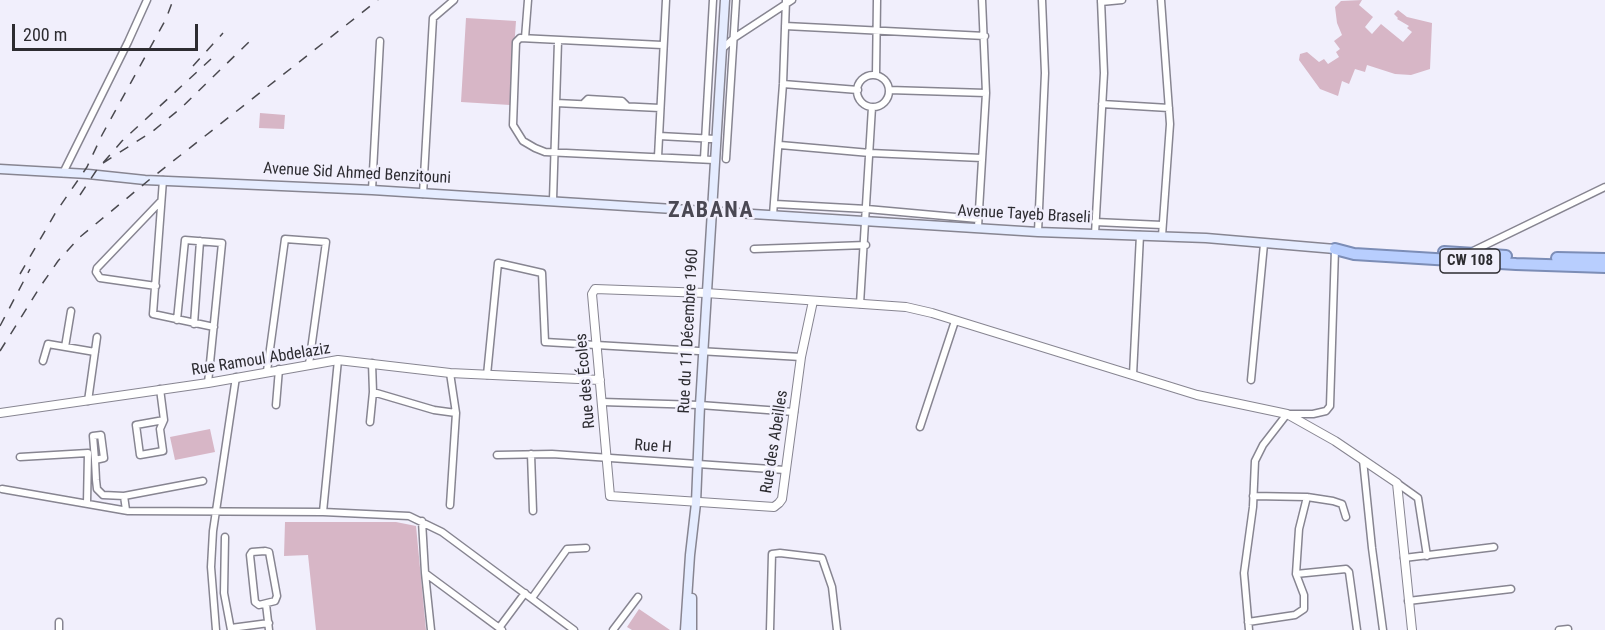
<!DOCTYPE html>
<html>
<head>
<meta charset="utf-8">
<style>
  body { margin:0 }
  #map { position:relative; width:1605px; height:630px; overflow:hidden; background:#f1effc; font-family:"Roboto Condensed",sans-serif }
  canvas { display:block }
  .scale { position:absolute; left:12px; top:24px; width:186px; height:27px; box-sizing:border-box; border:3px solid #2d2c31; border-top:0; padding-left:8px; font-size:18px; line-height:21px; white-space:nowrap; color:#2d2c31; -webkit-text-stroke:4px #f1effc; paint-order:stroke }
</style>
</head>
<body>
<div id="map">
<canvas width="1605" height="630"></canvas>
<div class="scale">200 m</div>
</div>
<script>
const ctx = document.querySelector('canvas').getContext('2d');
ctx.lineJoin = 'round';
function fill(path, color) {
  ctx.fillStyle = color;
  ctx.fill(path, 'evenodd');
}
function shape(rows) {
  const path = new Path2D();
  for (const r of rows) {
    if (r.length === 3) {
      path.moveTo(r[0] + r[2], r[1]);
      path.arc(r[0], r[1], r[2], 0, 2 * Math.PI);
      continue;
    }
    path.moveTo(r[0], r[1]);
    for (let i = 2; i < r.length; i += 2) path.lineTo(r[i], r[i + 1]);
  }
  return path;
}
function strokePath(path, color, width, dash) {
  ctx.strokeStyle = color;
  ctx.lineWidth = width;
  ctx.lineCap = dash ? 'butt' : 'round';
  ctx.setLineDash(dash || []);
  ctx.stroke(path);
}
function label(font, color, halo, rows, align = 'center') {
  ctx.font = font + ' "Roboto Condensed",sans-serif';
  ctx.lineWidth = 5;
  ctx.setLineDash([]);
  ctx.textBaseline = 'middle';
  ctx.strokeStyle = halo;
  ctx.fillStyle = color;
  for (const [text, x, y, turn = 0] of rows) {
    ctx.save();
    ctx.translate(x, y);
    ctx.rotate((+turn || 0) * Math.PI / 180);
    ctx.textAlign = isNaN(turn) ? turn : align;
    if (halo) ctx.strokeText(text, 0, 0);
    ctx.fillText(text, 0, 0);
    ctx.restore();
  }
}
fill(shape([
  [1362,0,1359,5,1373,17,1365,27,1372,34,1381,24,1403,42,1412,32,1407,28,1409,26,1397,19,1398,18,1394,14,1398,10,1407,17,1432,23,1430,69,1411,75,1395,74,1367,65,1365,72,1355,69,1349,84,1342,81,1338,96,1320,89,1299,60,1300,54,1307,52,1319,62,1324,59,1328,64,1339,57,1336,52,1340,49,1334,41,1342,35,1337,23,1335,7,1341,1],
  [466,18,516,21,510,105,461,102],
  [260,113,285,115,284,129,259,128],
  [210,429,215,452,175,460,170,437],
  [285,522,396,522,416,526,426,630,316,630,308,555,284,556],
  [639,609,670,630,632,630,627,627]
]), '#d7b6c6');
const minor = shape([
  [1161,0,1170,124,1162,236],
  [1101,2,1122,0],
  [785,26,985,36],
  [525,38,528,0],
  [662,45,520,38,516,42,513,125,523,141,535,148,545,152,714,160],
  [722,49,734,38,792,0],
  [876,75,877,0],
  [873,91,16],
  [783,84,858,90],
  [889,90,986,93],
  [556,103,660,108],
  [583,104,588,99,622,101,627,106],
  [1102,104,1169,108],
  [659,136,716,139],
  [780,145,870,153,982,158],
  [658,157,666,0],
  [704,159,713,0],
  [726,159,736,0],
  [63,173,128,42,147,0],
  [163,180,153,314,214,327],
  [372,190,380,41],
  [423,194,433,18,454,0],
  [553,200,558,41],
  [775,204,867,209,978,219],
  [773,215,783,84,786,0],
  [1095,222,1162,225],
  [978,227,986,93,982,0],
  [1038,232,1045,73,1042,0],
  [1095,234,1104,73,1101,0],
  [754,249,866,245],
  [1471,252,1605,187],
  [156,286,100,278,96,272,97,268,161,201],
  [860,304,872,107],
  [177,320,185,240,222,243,208,383],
  [194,324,200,241],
  [65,347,71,311],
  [43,361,48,344,95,352],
  [267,371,285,239,326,242,309,364],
  [487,375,498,263,542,273,545,342,801,357],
  [1133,375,1140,235],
  [1251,380,1264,244],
  [160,389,164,420,160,429,163,451,140,455,136,425,164,420],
  [373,392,434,410,456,413],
  [88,401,97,337],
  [602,402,700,405,794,412],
  [276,405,279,369],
  [370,422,373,392,372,363],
  [920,427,955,321],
  [531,454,533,511],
  [497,455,552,454,785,470],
  [20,457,88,453,87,503],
  [95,460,104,458,101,435,93,436,95,460,96,480,97,489,103,495,124,496,126,510],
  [1363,460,1372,548,1383,630],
  [1397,483,1418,498,1427,556],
  [2,489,128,511,323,512,409,516,442,532,574,630],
  [124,496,203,481],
  [1253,496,1307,497,1333,501,1342,504,1346,517],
  [450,505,456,413,450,373],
  [323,512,338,360],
  [422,521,425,573],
  [225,537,224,593,231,630],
  [265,551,269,552,277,596,275,601,259,605,255,602,250,555,252,552,265,551],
  [1404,558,1494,547],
  [1296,574,1346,569,1349,572,1357,630],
  [532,598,567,549,586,548],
  [1408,601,1511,589],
  [266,604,269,630],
  [59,622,59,630],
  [1248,622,1295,615,1304,609,1304,595,1296,574,1299,529,1307,497],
  [231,628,269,623],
  [499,628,525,593],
  [216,630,211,567,213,531,236,377],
  [431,630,425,573,502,630],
  [613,630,638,597],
  [770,630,772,554,780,553,822,558,832,587,837,630],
  [1249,630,1244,573,1253,507,1255,461,1263,445,1287,414,1313,414,1326,411,1330,406,1335,249],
  [1559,630,1568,629]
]);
const tertiary = shape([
  [813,301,801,357,782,499,779,503,774,507,610,496,592,294,595,289,706,293,906,307,932,313,1197,395,1287,414,1335,441,1397,483,1412,630],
  [0,413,208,383,338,360,450,373,600,380]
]);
const secondary = shape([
  [0,169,88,174,145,180,372,190,1038,232,1206,238,1335,249],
  [685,630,690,555,696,503,700,405,725,0],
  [692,630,692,598]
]);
const trunk = shape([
  [1335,249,1354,254,1516,264,1605,267],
  [1444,252,1506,256],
  [1557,258,1605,259]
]);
strokePath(minor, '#878591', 9);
strokePath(tertiary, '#878591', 10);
strokePath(secondary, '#878591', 11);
strokePath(trunk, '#7c8db6', 14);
strokePath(minor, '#fff', 6);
strokePath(tertiary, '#fff', 8);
strokePath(secondary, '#e5ecff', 8);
strokePath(trunk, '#b8cefe', 10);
strokePath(shape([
  [193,66,223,33],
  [103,163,153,131,181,108,253,38],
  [80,195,96,171,122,141,211,59],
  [20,274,56,212,87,167,102,135,166,19,173,0],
  [0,326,30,269],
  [0,351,40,287,58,261,80,237,149,180,378,0]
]), '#4a494f', 1.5, [10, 10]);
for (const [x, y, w] of [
  [1470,261,60]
]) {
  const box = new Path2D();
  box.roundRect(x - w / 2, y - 12, w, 24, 4.5);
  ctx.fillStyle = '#f1effc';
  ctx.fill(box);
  strokePath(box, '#2d2c31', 1.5);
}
label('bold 15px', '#2d2c31', null, [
  ["CW 108",1470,261]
]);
label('16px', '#2d2c31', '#f1effc', [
  ["Avenue Sid Ahmed Benzitouni",357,174,3],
  ["Avenue Tayeb Braseli",1024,215,3],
  ["Rue du 11 Décembre 1960",689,331,-87],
  ["Rue Ramoul Abdelaziz",261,360,-9],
  ["Rue des Écoles",586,381,-95],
  ["Rue des Abeilles",775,442,-81],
  ["Rue H",653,447,4]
]);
ctx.letterSpacing = '1.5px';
label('bold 22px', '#4a4853', '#f1effc', [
  ["ZABANA",711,211]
]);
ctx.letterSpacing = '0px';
</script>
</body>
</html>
